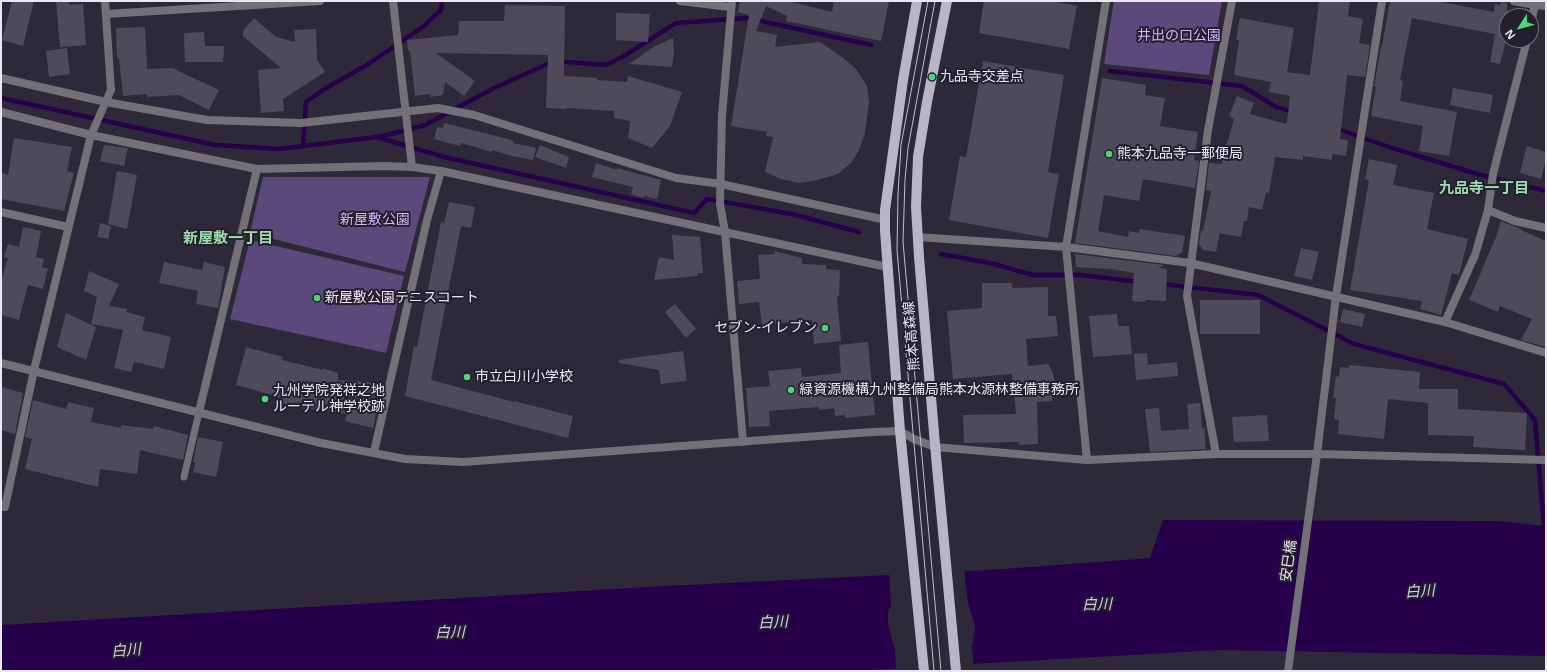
<!DOCTYPE html>
<html>
<head>
<meta charset="utf-8">
<style>
  body { margin:0 }
  #map { position:relative; width:1547px; height:672px; overflow:hidden; background:#2e2938; font-family:"Noto Sans",sans-serif }
  canvas { display:block }
  .frame { position:absolute; inset:0; border:2px solid #eae7f1; pointer-events:none }
  .north { position:absolute; left:1499px; top:8px; width:40px; height:40px; box-sizing:border-box; background:#241f2e; border:1px solid #736f7c; border-radius:50%; rotate:234deg; font-size:11px; font-weight:700; line-height:16px; text-align:center; color:#eae7f1 }
  .north::after { content:''; display:block; margin:auto; width:14px; height:18px; background:#4dd676; clip-path:polygon(50% 0,100% 100%,50% 72%,0 100%) }
</style>
</head>
<body>
<div id="map">
<canvas width="1547" height="672"></canvas>
<div class="frame"></div>
<div class="north">N</div>
</div>
<script>
const ctx = document.querySelector('canvas').getContext('2d');
ctx.lineJoin = 'round';
function fill(path, color) {
  ctx.fillStyle = color;
  ctx.fill(path, 'evenodd');
}
function shape(rows) {
  const path = new Path2D();
  for (const r of rows) {
    path.moveTo(r[0], r[1]);
    for (let i = 2; i < r.length; i += 2) path.lineTo(r[i], r[i + 1]);
  }
  return path;
}
function strokePath(path, color, width, dash) {
  ctx.strokeStyle = color;
  ctx.lineWidth = width;
  ctx.lineCap = dash ? 'butt' : 'round';
  ctx.setLineDash(dash || []);
  ctx.stroke(path);
}
function label(font, color, halo, rows, align = 'center') {
  ctx.font = font + ' "Noto Sans","Noto Sans JP",sans-serif';
  ctx.lineWidth = 4;
  ctx.setLineDash([]);
  ctx.textBaseline = 'middle';
  ctx.strokeStyle = halo;
  ctx.fillStyle = color;
  for (const [text, x, y, turn = 0] of rows) {
    ctx.save();
    ctx.translate(x, y);
    ctx.rotate((+turn || 0) * Math.PI / 180);
    ctx.textAlign = isNaN(turn) ? turn : align;
    if (halo) ctx.strokeText(text, 0, 0);
    ctx.fillText(text, 0, 0);
    ctx.restore();
  }
}
fill(shape([
  [1114,1,1222,1,1209,75,1104,64],
  [263,177,430,177,405,272,250,233],
  [250,240,404,276,386,353,230,319]
]), '#5b497c');
fill(shape([
  [1163,520,1499,521,1546,526,1546,656,1219,650,851,671,1,671,1,625,647,587,989,570,1150,558]
]), '#26004b');
fill(shape([
  [964,569,968,603,975,626,972,648,974,666,896,670,895,650,888,624,888,613,891,605,889,573]
]), '#2e2938');
strokePath(shape([
  [1110,71,1242,86,1276,107,1293,112],
  [1,98,215,145,279,149,377,137,444,157,694,213,707,199,792,214,859,232],
  [1335,128,1386,146,1477,174,1546,191],
  [379,137,425,125,494,88,554,61,606,65,624,56,676,23,747,18,871,45],
  [303,146,306,102,323,90,370,63,424,26,441,10,442,1],
  [941,254,990,263,1033,275,1081,275,1139,282],
  [1162,284,1258,295,1354,344,1504,384,1535,420,1544,527]
]), '#26004b', 4.5);
fill(shape([
  [12,1,34,1,23,46,2,40],
  [56,1,69,1,69,5,83,4,86,45,60,47],
  [740,1,788,1,832,12,834,1,889,1,881,41,786,21,787,16,766,6,756,31,777,35,775,47,820,42,842,57,856,69,867,86,869,103,865,133,859,150,852,162,838,174,818,180,799,183,781,179,765,172,773,137,766,136,767,132,731,126,749,15,738,12],
  [984,1,1052,1,1077,6,1069,49,979,33],
  [1319,1,1350,1,1348,16,1363,19,1359,43,1370,45,1365,77,1347,75,1340,139,1348,140,1346,156,1332,154,1332,160,1303,156,1303,160,1275,157,1269,193,1266,192,1262,210,1249,207,1247,221,1244,221,1241,237,1220,233,1216,252,1203,250,1199,244,1201,231,1203,231,1211,191,1206,190,1209,163,1222,164,1225,144,1227,144,1234,119,1229,116,1237,96,1254,103,1250,114,1286,124,1287,122,1290,96,1269,92,1271,82,1234,75,1239,40,1236,40,1240,18,1294,28,1287,72,1310,75],
  [1390,1,1436,1,1494,12,1495,4,1500,5,1501,2,1507,3,1507,36,1500,64,1490,62,1495,34,1412,18,1400,80,1403,81,1400,101,1457,112,1449,156,1419,151,1423,126,1371,116,1376,87,1374,87,1381,46,1382,46],
  [505,5,565,6,564,76,597,78,597,80,627,82,628,76,682,92,670,126,652,148,628,138,630,121,614,118,614,111,566,108,565,109,546,108,548,55,436,53,475,81,464,96,445,82,443,95,430,97,430,94,415,96,410,51,408,51,407,40,458,35,459,21,504,21],
  [616,13,650,14,648,42,616,40],
  [254,18,276,37,295,42,294,30,316,29,317,60,325,72,283,99,284,111,261,113,258,70,281,68,243,36,243,31],
  [145,27,147,69,172,68,219,90,209,110,179,95,147,97,147,94,123,96,119,58,117,58,116,28],
  [204,32,205,46,224,46,223,62,185,62,184,33],
  [673,38,674,52,672,67,629,64,655,46],
  [67,48,70,74,49,77,46,51],
  [983,61,1064,75,1048,172,1059,174,1048,238,949,220,960,156,966,157],
  [1102,78,1146,85,1145,95,1165,98,1160,126,1198,132,1194,160,1199,161,1195,188,1143,179,1139,201,1104,195,1098,231,1128,237,1129,231,1139,233,1140,229,1185,236,1182,252,1176,256,1075,243],
  [1453,88,1493,95,1490,113,1450,105],
  [444,123,500,137,514,141,513,143,536,148,533,160,508,155,493,150,492,152,461,143,460,146,434,139,437,127,443,128],
  [14,138,72,147,67,171,74,173,64,211,1,199,1,172,8,175],
  [104,145,128,148,124,166,100,161],
  [540,145,569,157,566,168,535,157],
  [1527,146,1546,152,1546,159,1541,179,1520,173],
  [1369,159,1397,165,1393,185,1434,193,1427,229,1468,239,1459,275,1452,273,1441,315,1420,309,1422,301,1350,290,1369,180,1365,179],
  [596,163,617,170,617,168,661,180,657,199,644,196,643,198,631,194,633,187,592,177],
  [117,171,137,175,127,229,108,224],
  [449,202,475,207,471,228,461,226,431,380,514,402,514,401,573,416,568,438,405,396,414,346,417,347,441,222,444,223],
  [1501,221,1521,229,1521,230,1546,241,1546,347,1521,340,1532,319,1500,306,1498,312,1469,300,1496,237],
  [100,223,111,226,108,239,97,237],
  [23,227,41,231,36,257,44,259,42,267,48,269,43,289,28,285,19,320,1,315,1,280,8,258,4,257,8,244,19,247],
  [672,235,700,237,703,273,697,273,698,276,654,280,659,257,674,260],
  [1301,248,1319,252,1312,280,1294,276],
  [774,251,802,258,802,264,826,265,826,269,840,270,839,296,837,296,841,341,814,344,812,320,762,325,759,302,739,304,737,281,760,279,758,255,775,254],
  [1075,254,1164,265,1159,268,1167,269,1166,301,1146,300,1145,302,1132,301,1134,273,1110,269,1076,267],
  [164,262,202,270,204,262,225,267,218,308,196,304,198,291,159,283],
  [89,271,119,284,109,306,127,309,126,312,145,317,142,330,171,337,164,369,134,362,131,372,114,368,123,330,91,324,97,297,84,291],
  [982,283,1012,283,1012,288,1048,287,1048,316,1056,316,1058,336,1026,339,1028,366,1048,364,1053,373,1055,382,1055,391,1052,401,1037,402,1038,444,1019,445,1019,442,964,443,963,415,1016,414,1012,374,953,379,947,311,982,308],
  [1200,300,1260,300,1260,334,1200,334],
  [675,304,696,329,686,338,665,312],
  [1343,309,1365,314,1362,327,1340,322],
  [66,313,96,327,86,360,57,347],
  [1117,314,1118,326,1129,326,1132,354,1093,357,1089,316],
  [868,342,875,415,845,418,845,415,835,416,834,408,819,410,818,407,769,411,770,426,749,427,746,388,770,386,768,371,801,368,802,377,841,373,839,345],
  [246,347,283,357,282,360,323,370,323,368,338,373,338,380,379,383,372,404,378,405,373,428,345,421,347,414,309,408,309,410,281,403,283,398,236,385],
  [683,351,687,381,661,384,659,370,619,363,619,360],
  [1147,353,1148,365,1177,362,1178,376,1136,380,1134,354],
  [1349,365,1420,372,1419,389,1458,389,1458,409,1527,413,1525,450,1473,447,1474,436,1428,435,1428,403,1388,399,1384,439,1338,434,1339,420,1334,419,1336,398,1333,398,1336,376,1339,377,1340,367,1349,368],
  [1,387,23,393,15,434,1,430],
  [33,400,66,409,68,402,94,408,91,422,121,428,121,425,153,429,154,426,188,435,183,460,140,450,137,474,100,469,98,487,25,469,32,439,25,437],
  [1200,403,1202,428,1204,428,1206,449,1150,452,1145,409,1159,408,1161,431,1189,429,1187,404],
  [1267,415,1269,441,1234,442,1232,417],
  [198,437,223,442,216,477,193,472,195,463,193,462]
]), '#4f4a5a');
strokePath(shape([
  [184,477,199,412]
]), '#737078', 7);
strokePath(shape([
  [393,1,412,167],
  [680,1,730,7],
  [732,1,722,115,720,204,725,232,743,442],
  [1514,1,1535,5,1546,6],
  [106,14,320,1],
  [1531,23,1535,5],
  [1,78,106,102,207,120,301,123,438,108,474,115,676,178,721,184,886,220],
  [1,112,91,135,257,169,384,166,412,167,441,171,887,267],
  [1488,210,1515,221,1546,228],
  [1,212,68,227],
  [917,237,1066,247,1190,263,1445,322,1546,353],
  [1445,322,1475,255,1488,210,1493,174,1527,40],
  [1,363,321,443,405,459,463,462,873,432,900,431,914,439,935,447,1087,460,1216,454,1317,454,1546,460],
  [199,412,257,169],
  [374,452,427,220,441,171],
  [1216,454,1187,296,1208,130,1232,1],
  [1087,460,1066,247,1106,1],
  [1,506,5,507,34,370,91,135,111,90,105,1],
  [1288,671,1317,454,1336,296,1382,1]
]), '#737078', 8);
strokePath(shape([
  [917,1,903,80,885,210,885,231,900,431,924,671],
  [947,1,927,102,918,157,916,207,919,257,936,456,956,671]
]), '#bab5c5', 10);
strokePath(shape([
  [928,1,901,145,898,194,897,250,934,671],
  [935,1,908,148,905,180,903,242,941,671]
]), '#c2bfca', 1);
for (const [x, y, r, color] of [
  [932,77,4,"#4dd676"],
  [1109,154,4,"#4dd676"],
  [317,298,4,"#4dd676"],
  [825,328,4,"#4dd676"],
  [467,377,4,"#4dd676"],
  [791,390,4,"#4dd676"],
  [265,399,4,"#4dd676"]
]) {
  const dot = new Path2D();
  dot.arc(x, y, r, 0, 2 * Math.PI);
  ctx.fillStyle = color;
  ctx.fill(dot);
  strokePath(dot, '#241f2e', 1.5);
}
label('14px', '#cfb9fa', '#241f2e', [
  ["井出の口公園",1179,36],
  ["新屋敷公園",375,220]
]);
label('14px', '#eae7f1', '#241f2e', [
  ["九品寺交差点",940,77],
  ["熊本九品寺一郵便局",1117,154],
  ["新屋敷公園テニスコート",325,298],
  ["セブン-イレブン",817,328,"right"],
  ["市立白川小学校",475,377],
  ["緑資源機構九州整備局熊本水源林整備事務所",799,390],
  ["九州学院発祥之地",273,391],
  ["ルーテル神学校跡",273,407]
], 'left');
label('14px', '#eae7f1', '#241f2e', [
  ["熊本高森線",912,336,-95],
  ["安巳橋",1289,561,-82]
]);
label('bold 15px', '#9cdea8', '#241f2e', [
  ["九品寺一丁目",1484,189],
  ["新屋敷一丁目",228,239]
]);
label('italic 15px', '#d7c9f4', '#241f2e', [
  ["白川",1420,592,-4],
  ["白川",1097,605,-1],
  ["白川",773,623,-3],
  ["白川",450,633,-1],
  ["白川",126,651,-5]
]);
</script>
</body>
</html>
